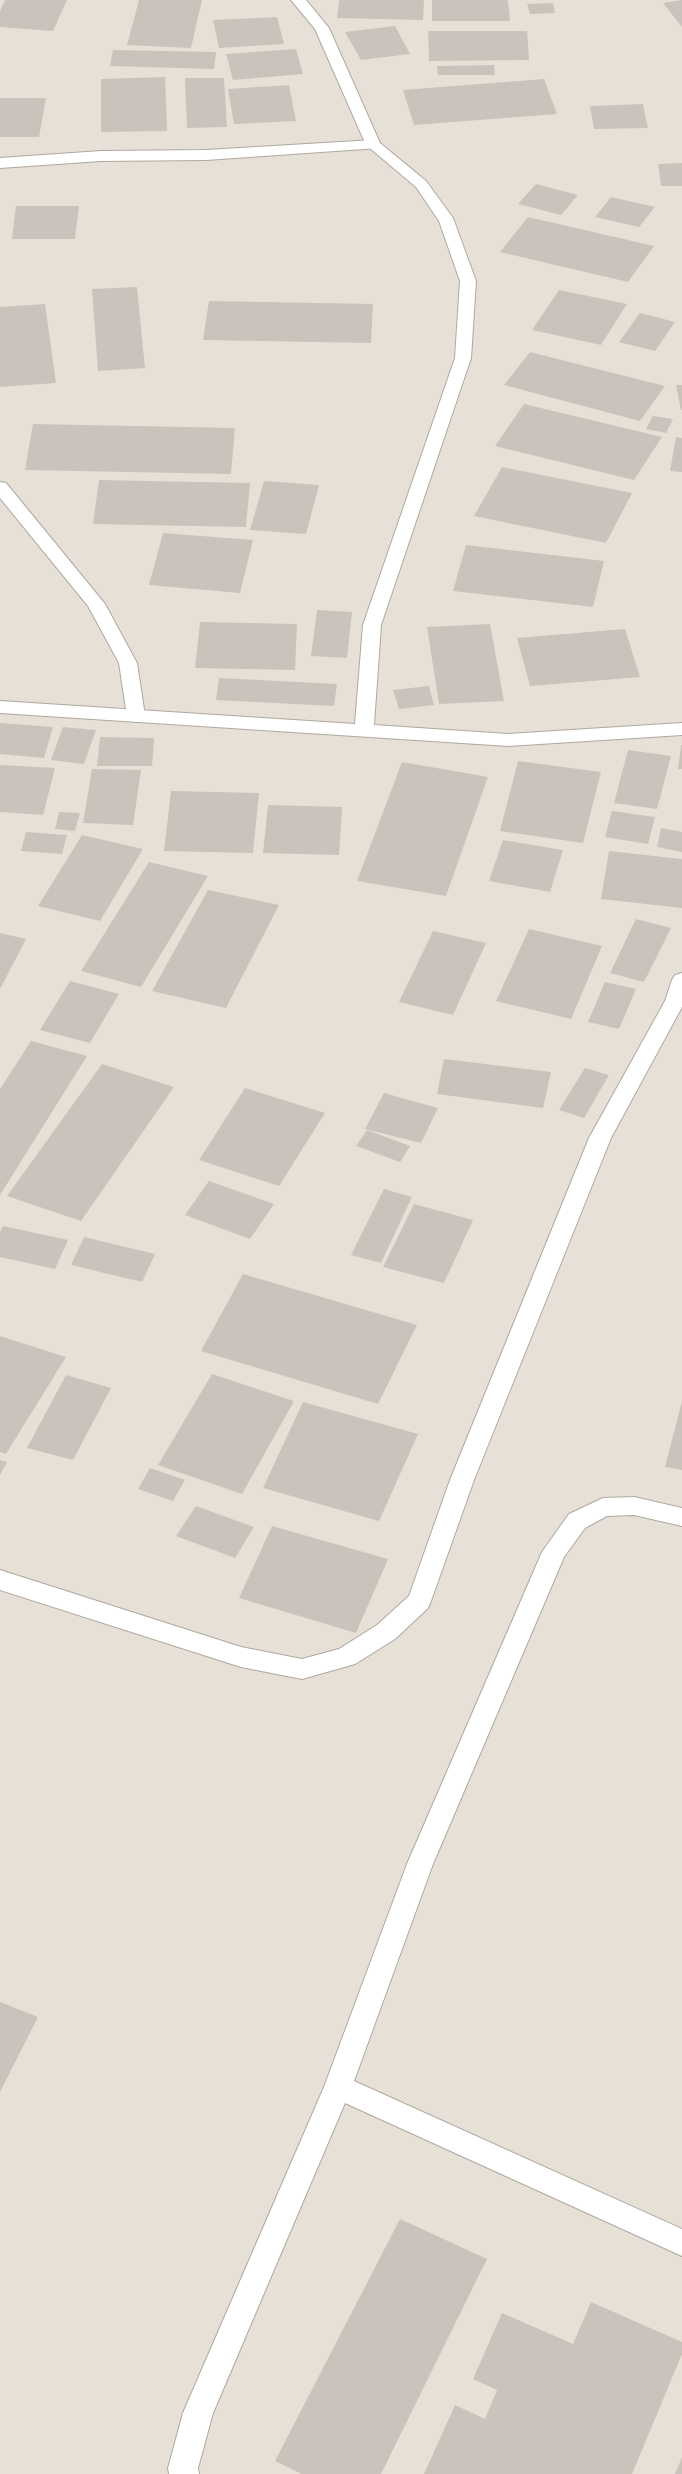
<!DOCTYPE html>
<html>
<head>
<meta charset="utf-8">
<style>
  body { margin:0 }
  canvas { display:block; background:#e7e0d7 }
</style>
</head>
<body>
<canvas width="682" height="2474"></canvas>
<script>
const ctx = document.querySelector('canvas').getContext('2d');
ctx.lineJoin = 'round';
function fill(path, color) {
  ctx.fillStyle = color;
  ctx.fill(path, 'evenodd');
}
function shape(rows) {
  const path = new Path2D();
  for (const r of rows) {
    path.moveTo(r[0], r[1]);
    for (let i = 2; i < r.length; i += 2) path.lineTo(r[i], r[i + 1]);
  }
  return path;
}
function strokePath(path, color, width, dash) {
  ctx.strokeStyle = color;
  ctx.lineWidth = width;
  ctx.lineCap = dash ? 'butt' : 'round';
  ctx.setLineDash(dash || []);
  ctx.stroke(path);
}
fill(shape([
  [5,0,67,0,53,31,0,27,0,11],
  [139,0,202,0,191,48,127,45],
  [339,0,424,0,423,20,337,18],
  [432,0,508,0,510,21,432,21],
  [682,0,682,27,663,3],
  [553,3,555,13,530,14,527,4],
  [277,17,284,44,219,48,213,20],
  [395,26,410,54,361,60,345,32],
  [428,31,527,31,529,60,429,61],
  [296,49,303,74,233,80,226,54],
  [113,50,216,52,214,69,110,66],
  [494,65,495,75,438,75,437,66],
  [165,77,167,131,101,132,101,79],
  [185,78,224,78,227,127,187,128],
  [544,79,557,114,414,125,403,90],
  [289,85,296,121,234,124,228,89],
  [0,98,46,98,39,137,0,137],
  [643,104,648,128,594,129,590,106],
  [682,163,682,186,661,186,658,164],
  [536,184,578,195,561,215,518,204],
  [611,197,655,207,639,227,595,217],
  [16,206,79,206,75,239,12,239],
  [528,217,654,246,628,282,500,252],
  [137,287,145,368,98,371,92,289],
  [559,290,627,304,601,345,532,330],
  [209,301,373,304,371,343,203,340],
  [45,304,56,383,0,387,0,307],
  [640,313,675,322,655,351,619,342],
  [530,352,665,386,640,421,504,385],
  [676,385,682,385,682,410,681,410],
  [524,404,662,437,634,480,495,446],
  [653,416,673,419,666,433,646,429],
  [33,424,235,428,231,474,25,470],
  [676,437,682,438,682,472,670,471],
  [502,467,632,493,606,543,474,516],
  [99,480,250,483,246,527,93,524],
  [264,481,319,485,306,534,250,530],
  [163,533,253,540,240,593,149,585],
  [466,545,604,561,593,607,453,591],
  [317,610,352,612,347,658,311,656],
  [200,622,297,624,295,670,195,668],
  [490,624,504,701,439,704,427,627],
  [625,629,640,677,530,686,517,638],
  [219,678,337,684,334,706,216,700],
  [429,686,434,705,399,709,393,690],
  [0,723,53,727,44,758,0,754],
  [63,727,96,730,84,764,51,760],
  [100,737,154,738,152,766,97,766],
  [681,745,682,745,682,769,678,769],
  [628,750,671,756,657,809,614,803],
  [518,761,601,772,583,843,500,831],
  [402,762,488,777,446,896,357,881],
  [0,765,55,768,43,815,0,812],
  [92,769,141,770,133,825,83,823],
  [171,791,259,793,253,853,164,851],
  [268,805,342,807,339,855,263,853],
  [612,811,655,817,648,844,605,837],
  [59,812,80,813,75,831,55,829],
  [661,828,682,832,682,852,657,847],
  [26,832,67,835,62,854,21,851],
  [82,835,143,849,100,921,38,906],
  [503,840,563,850,550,892,489,881],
  [609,851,682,859,682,908,601,899],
  [149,862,208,876,141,987,81,971],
  [208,890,279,905,226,1008,152,991],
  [636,919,671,928,644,982,610,973],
  [529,929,602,946,571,1019,496,1001],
  [433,931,486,943,453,1015,399,1002],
  [0,933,26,939,0,989],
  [70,981,119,994,90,1043,40,1030],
  [605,982,636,989,619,1029,588,1022],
  [31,1041,87,1056,0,1195,0,1089],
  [444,1059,551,1072,543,1108,437,1094],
  [102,1064,174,1087,81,1221,7,1196],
  [585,1068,609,1075,584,1118,559,1110],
  [245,1088,325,1113,279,1186,199,1160],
  [384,1093,438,1108,421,1143,365,1129],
  [367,1130,410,1146,400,1162,356,1146],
  [209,1181,274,1204,250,1239,185,1215],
  [384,1189,412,1197,381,1263,351,1255],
  [414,1204,473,1220,444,1283,383,1267],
  [3,1226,68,1240,55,1269,0,1257,0,1232],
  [84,1237,155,1254,142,1282,71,1265],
  [243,1274,417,1325,378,1404,201,1351],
  [0,1336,66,1357,6,1454,0,1452],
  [212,1374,294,1401,242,1494,158,1465],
  [66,1375,111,1388,73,1460,27,1448],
  [682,1401,682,1470,665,1467],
  [303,1402,418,1434,379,1521,263,1488],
  [0,1460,7,1462,0,1475],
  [150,1468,185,1480,173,1501,138,1489],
  [196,1506,254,1527,235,1558,176,1536],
  [272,1526,388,1559,356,1633,239,1598],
  [0,2002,38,2017,0,2092],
  [400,2219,487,2259,381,2474,302,2474,275,2461],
  [591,2302,682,2342,682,2354,632,2474,424,2474,455,2405,485,2419,497,2390,473,2379,502,2313,573,2344],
  [682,2457,682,2474,675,2474]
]), '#cbc3bb');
const lane = shape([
  [374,140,382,145,379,148,206,160,101,161,0,168,0,158,101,151,206,150,374,140],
  [0,482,6,483,105,604,137,663,145,716,143,720,136,722,129,720,127,716,119,663,88,606,0,498,0,482],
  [634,1497,682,1508,682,1526,634,1515,607,1516,585,1528,564,1557,433,1864,354,2081,682,2229,682,2256,345,2103,213,2413,198,2468,199,2474,169,2474,168,2468,183,2413,324,2087,407,1864,542,1552,569,1514,603,1498,634,1497]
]);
const street = shape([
  [291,0,306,0,329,28,380,143,426,181,453,218,476,281,471,358,381,625,374,725,508,734,682,723,682,735,508,746,0,713,0,701,355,724,363,625,455,358,460,281,439,221,416,187,366,145,315,29,291,0],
  [682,973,682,1007,611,1138,474,1480,431,1601,428,1608,395,1639,355,1664,302,1679,241,1667,0,1590,0,1570,241,1647,302,1659,339,1649,377,1625,409,1596,450,1480,589,1138,665,1001,672,980,675,975,682,973]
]);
strokePath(lane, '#afa89f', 2);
strokePath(street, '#afa89f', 2);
fill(lane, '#fff');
fill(street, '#fff');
</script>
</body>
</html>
